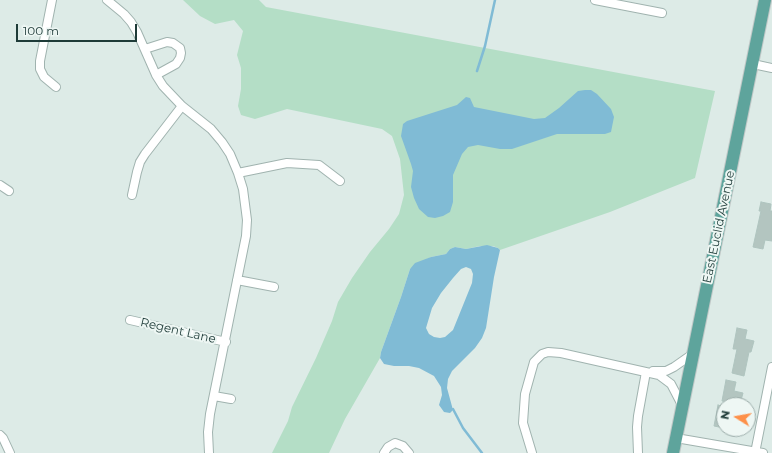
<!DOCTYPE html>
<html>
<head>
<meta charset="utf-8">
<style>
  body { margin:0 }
  #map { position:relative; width:772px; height:453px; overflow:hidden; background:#ddebe7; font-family:Montserrat,sans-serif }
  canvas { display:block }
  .north { position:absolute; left:716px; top:397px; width:40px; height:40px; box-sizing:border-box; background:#eef7f4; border:1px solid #9baca9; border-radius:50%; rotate:281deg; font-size:11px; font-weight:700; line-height:16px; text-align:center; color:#1e3b38 }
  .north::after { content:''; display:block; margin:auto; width:14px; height:18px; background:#fd9049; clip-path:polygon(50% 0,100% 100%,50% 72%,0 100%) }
  .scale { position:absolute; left:16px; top:24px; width:121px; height:18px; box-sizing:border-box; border:2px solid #1e3b38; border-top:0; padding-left:5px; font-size:12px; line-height:14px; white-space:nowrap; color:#1e3b38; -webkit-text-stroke:3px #eef7f4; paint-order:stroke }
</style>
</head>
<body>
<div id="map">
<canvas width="772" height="453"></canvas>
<div class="north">N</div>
<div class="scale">100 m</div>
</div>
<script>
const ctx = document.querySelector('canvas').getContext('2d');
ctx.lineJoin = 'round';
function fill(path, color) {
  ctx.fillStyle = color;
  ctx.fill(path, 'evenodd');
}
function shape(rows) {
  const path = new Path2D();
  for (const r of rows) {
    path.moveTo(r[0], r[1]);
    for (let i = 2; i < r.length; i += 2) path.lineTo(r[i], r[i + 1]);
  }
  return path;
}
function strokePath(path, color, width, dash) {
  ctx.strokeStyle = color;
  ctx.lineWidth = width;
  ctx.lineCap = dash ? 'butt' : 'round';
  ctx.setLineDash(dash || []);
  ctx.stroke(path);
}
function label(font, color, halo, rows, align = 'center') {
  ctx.font = font + ' Montserrat,sans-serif';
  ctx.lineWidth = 4;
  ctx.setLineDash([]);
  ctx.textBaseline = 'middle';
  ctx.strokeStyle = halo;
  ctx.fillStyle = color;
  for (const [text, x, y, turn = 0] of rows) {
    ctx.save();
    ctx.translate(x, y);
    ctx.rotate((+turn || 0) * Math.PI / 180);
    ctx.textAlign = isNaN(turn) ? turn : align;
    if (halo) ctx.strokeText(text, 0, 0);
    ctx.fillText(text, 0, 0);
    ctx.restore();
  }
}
fill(shape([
  [183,0,259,0,266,7,715,91,695,178,610,212,500,250,498,248,493,246,480,246,466,249,455,247,450,249,446,254,431,257,410,269,401,297,381,352,380,358,345,419,329,453,272,453,288,421,292,407,316,358,332,321,338,302,352,278,370,252,389,229,399,214,404,195,400,159,392,136,382,129,287,109,255,119,241,115,238,106,241,89,241,68,237,55,243,31,234,20,215,24,200,16]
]), '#b4dec6');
fill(shape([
  [585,90,591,90,597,94,611,109,614,117,611,132,605,134,557,134,512,149,500,149,478,145,468,147,462,154,453,175,453,202,450,212,443,216,435,218,428,217,419,209,414,198,411,187,413,171,411,164,401,136,403,124,407,121,457,105,466,97,470,98,474,107,534,119,545,118,559,108,578,91],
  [487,245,498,248,500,250,494,277,486,328,482,338,475,348,452,371,448,379,447,388,453,410,450,413,444,412,439,405,442,395,441,387,434,376,419,368,409,366,394,366,384,364,380,358,381,352,401,297,410,269,415,263,431,257,446,254,450,249,455,247,466,249],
  [466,267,471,269,473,274,472,283,453,330,445,337,440,338,434,337,429,334,426,328,432,308,441,293,453,278,461,269]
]), '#80bbd5');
strokePath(shape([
  [477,71,485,46,495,0],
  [453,409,463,428,482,453]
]), '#80bbd5', 2.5);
const building = shape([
  [761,202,771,204,770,211,772,211,772,241,765,240,763,249,753,247,761,211,759,211,761,202],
  [737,328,747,330,745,339,754,341,751,352,749,352,744,376,732,373,737,349,733,349,737,328],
  [726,380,736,382,734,391,743,393,740,404,722,401,726,380],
  [718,405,724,407,724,428,714,426,718,405]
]);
fill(building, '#b3c5c0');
strokePath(building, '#afc4bf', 1);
const minor = shape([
  [52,0,40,61,40,69,44,77,56,87],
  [107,0,124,14,131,22,137,32,156,75,163,86,182,106,211,129,222,142,230,154,238,173,243,189,247,220,246,236,210,414,208,432,209,453],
  [595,0,662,13],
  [145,49,167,42,173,43,180,48,181,53,180,58,176,64,156,75],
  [753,64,772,68],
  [238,173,287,163,319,165,340,181],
  [0,185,9,191],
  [132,195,137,172,140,162,145,154,182,106],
  [237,280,274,287],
  [130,320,226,342],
  [653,371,666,371,674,367,694,353],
  [214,396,231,399],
  [0,435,3,438,10,453],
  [676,438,763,453],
  [384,453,388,447,395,443,403,446,409,453],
  [532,453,523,423,525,394,534,362,542,354,548,352,561,353,659,375,671,384,683,407],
  [638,453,637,427,638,416,646,372],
  [755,453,772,367]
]);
const primary = shape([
  [673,453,765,0]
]);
strokePath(minor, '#a0b3af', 10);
strokePath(primary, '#c0c8c7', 14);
strokePath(minor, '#fff', 8);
strokePath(primary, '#5ea49c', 12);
label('12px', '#1e3b38', '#eef7f4', [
  ["East Euclid Avenue",719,227,-78],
  ["Regent Lane",178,331,13]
]);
</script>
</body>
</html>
